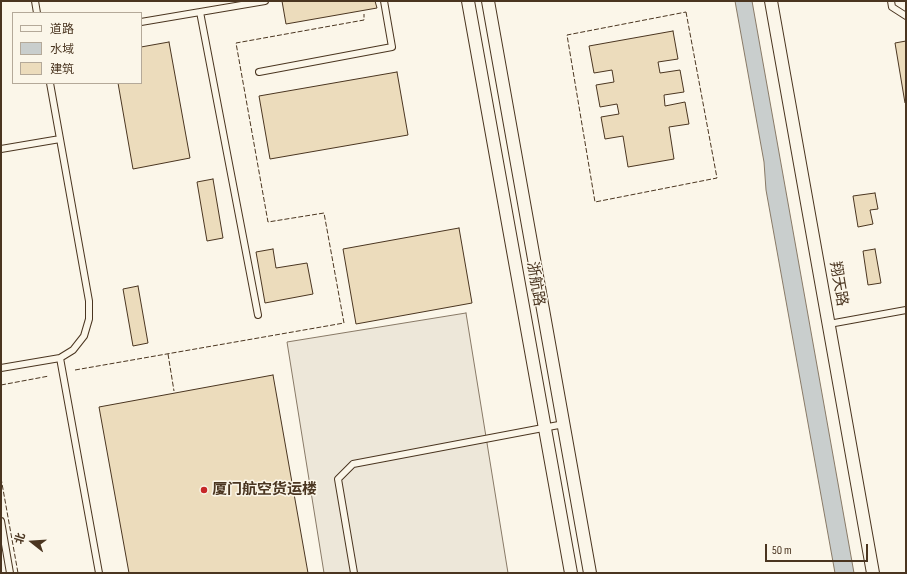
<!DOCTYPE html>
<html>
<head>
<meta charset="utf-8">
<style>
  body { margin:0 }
  #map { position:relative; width:907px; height:574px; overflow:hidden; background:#fbf6e9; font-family:"Sofia Sans Condensed","Noto Sans SC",sans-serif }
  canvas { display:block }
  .frame { position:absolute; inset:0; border:2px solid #4a3520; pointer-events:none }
  .legend { position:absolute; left:12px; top:12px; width:130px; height:72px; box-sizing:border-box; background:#fbf6e9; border:1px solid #b4a999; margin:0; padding:5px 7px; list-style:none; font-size:12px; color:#4a3520 }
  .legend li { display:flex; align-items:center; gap:8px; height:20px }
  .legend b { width:20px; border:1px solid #b4a999 }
  .north { position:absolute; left:12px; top:522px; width:40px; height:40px; -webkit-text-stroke:3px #fbf6e9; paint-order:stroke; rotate:287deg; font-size:11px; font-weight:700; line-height:16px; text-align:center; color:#4a3520 }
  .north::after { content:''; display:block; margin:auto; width:14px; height:18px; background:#4a3520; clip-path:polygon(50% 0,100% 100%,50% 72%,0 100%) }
  .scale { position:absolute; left:765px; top:544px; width:103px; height:18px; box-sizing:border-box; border:2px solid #4a3520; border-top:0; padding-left:5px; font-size:12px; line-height:14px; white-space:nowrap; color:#4a3520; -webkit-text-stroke:3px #fbf6e9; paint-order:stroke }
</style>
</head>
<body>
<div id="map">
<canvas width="907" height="574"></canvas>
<div class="frame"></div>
<ul class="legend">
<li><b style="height:5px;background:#fbf6e9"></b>道路</li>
<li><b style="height:11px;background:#c9cecd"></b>水域</li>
<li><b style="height:11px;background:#ecdcbc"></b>建筑</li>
</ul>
<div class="north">北</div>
<div class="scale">50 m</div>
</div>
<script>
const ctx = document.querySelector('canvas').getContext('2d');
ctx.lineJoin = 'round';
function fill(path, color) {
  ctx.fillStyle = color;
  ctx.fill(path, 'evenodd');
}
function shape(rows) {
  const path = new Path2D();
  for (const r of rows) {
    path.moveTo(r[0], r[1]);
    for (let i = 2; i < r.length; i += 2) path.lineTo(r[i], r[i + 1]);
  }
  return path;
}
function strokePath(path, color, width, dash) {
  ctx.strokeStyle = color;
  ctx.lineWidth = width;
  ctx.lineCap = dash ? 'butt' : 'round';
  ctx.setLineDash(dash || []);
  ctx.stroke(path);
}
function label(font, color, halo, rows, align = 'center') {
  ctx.font = font + ' "Sofia Sans Condensed","Noto Sans SC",sans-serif';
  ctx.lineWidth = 3;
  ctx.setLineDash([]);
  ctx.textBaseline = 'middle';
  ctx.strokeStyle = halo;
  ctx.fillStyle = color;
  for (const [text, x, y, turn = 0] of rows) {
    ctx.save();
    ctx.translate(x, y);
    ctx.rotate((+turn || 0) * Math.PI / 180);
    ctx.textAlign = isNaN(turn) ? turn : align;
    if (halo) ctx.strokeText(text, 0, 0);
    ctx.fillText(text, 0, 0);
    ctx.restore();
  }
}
const parking = shape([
  [466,313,508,573,324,573,287,342,466,313]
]);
fill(parking, '#ede7d9');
strokePath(parking, '#887966', 1);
const water = shape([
  [735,1,752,1,854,573,835,573,766,190,764,162,735,1]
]);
fill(water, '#c9cecd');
strokePath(water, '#887966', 1);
const building = shape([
  [282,1,375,1,377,8,286,24,282,1],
  [673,31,678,59,658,62,660,73,680,70,684,92,664,95,665,106,685,102,689,124,669,127,674,159,628,167,623,136,605,139,601,117,619,114,617,104,600,107,596,85,614,82,612,70,594,73,589,46,673,31],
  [906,41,906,103,905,103,895,43,906,41],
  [169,42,190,158,133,169,118,83,141,83,141,47,169,42],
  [397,72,408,135,270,159,259,96,397,72],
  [213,179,223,238,207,241,197,182,213,179],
  [875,193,878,209,870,210,873,224,858,227,853,196,875,193],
  [459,228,472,303,356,324,343,249,459,228],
  [273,249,276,268,307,263,313,294,265,303,256,252,273,249],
  [875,249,881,283,868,285,863,251,875,249],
  [138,286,148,343,133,346,123,289,138,286],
  [273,375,308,573,129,573,99,407,273,375]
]);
fill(building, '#ecdcbc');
strokePath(building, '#4a3520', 1);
const lane = shape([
  [35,1,37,13],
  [891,1,892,7,906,16],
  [200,12,258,315],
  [141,22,265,1],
  [259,72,392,47,384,1],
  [1,149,60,139],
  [829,324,906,310],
  [60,358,99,573],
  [1,368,60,358,73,350,84,336,89,319,89,301,50,83],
  [1,521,10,573],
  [354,573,338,479,353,464,564,424]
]);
const street = shape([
  [468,1,571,573],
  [488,1,590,573],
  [771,1,873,573]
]);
strokePath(lane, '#4a3520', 8);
strokePath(street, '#4a3520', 14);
strokePath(lane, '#fbf6e9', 6);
strokePath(street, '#fbf6e9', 12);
strokePath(shape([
  [686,12,717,178,595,202,567,35,686,12],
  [168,354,174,391],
  [75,370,344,323,324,213,268,222,236,43,364,20,364,14],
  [1,385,49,376],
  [1,478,18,573]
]), '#4a3520', 1, [5, 2]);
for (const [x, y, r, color] of [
  [204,490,4,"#c62828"]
]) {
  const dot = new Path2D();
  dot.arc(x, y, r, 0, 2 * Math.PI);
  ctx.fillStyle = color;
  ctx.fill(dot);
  strokePath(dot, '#fbf6e9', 1.5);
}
label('15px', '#4a3520', '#fbf6e9', [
  ["浙航路",535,284,80],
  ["翔天路",838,284,80]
]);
label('bold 15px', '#4a3520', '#fbf6e9', [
  ["厦门航空货运楼",212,490]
], 'left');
</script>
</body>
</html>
